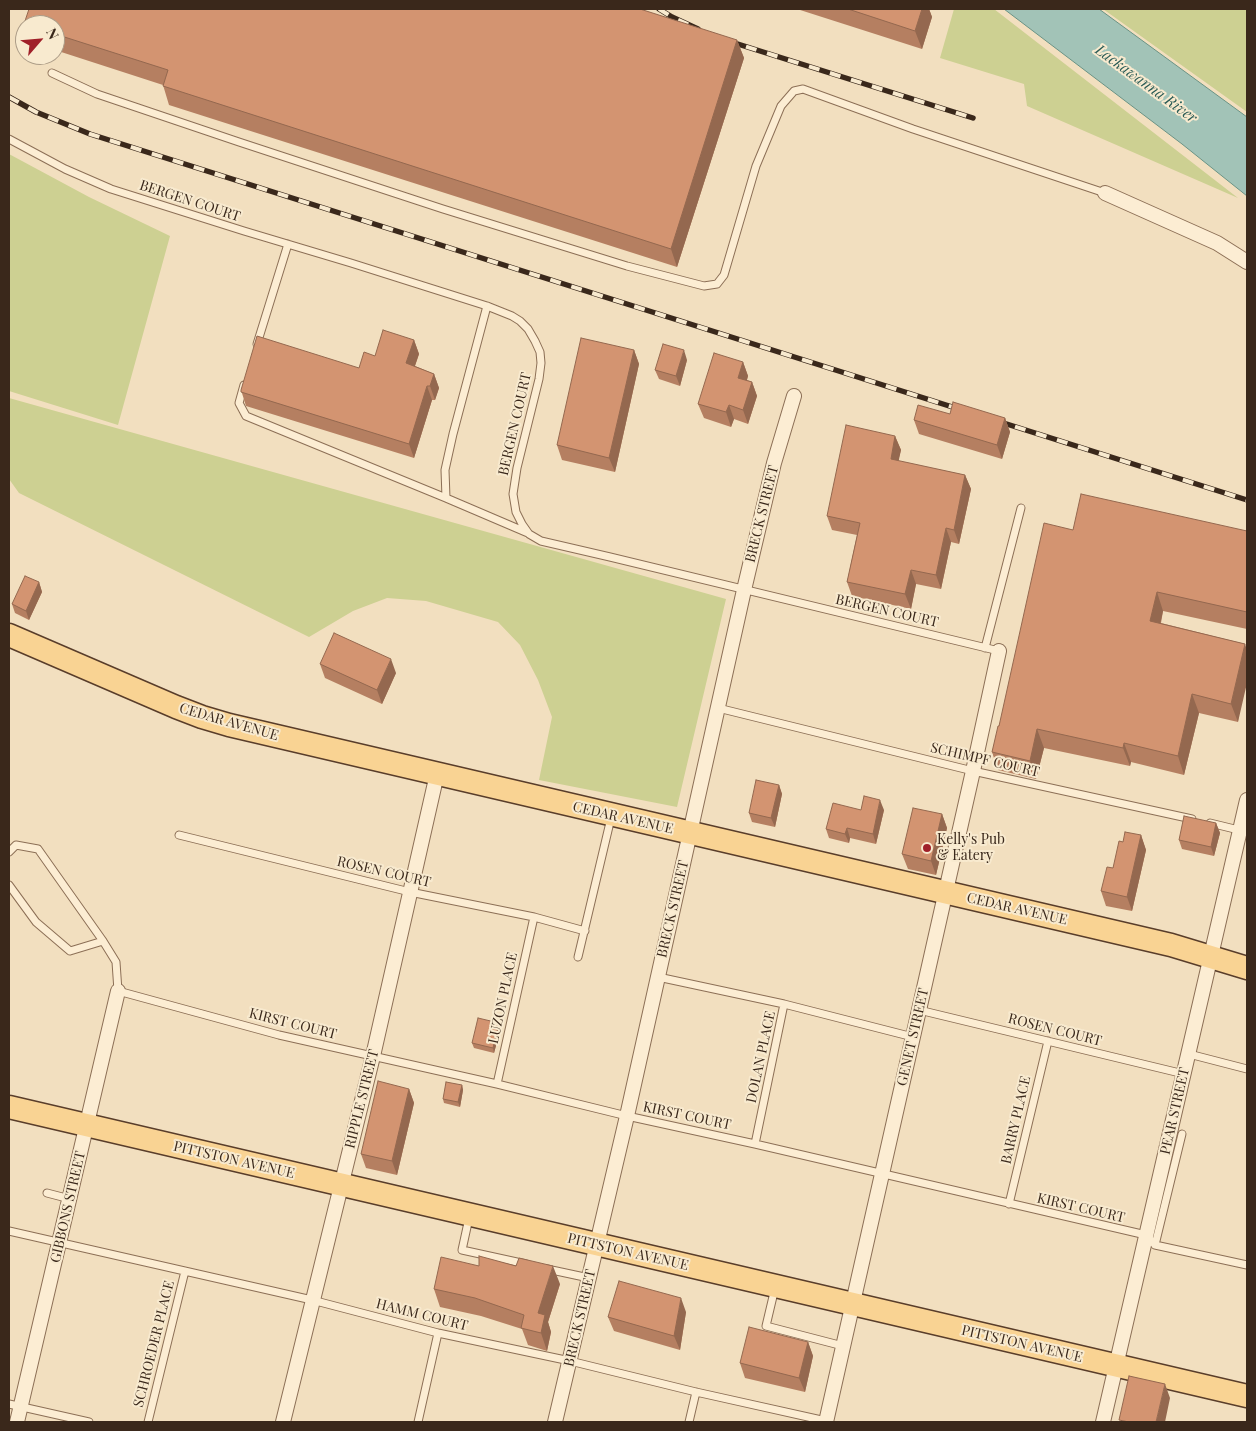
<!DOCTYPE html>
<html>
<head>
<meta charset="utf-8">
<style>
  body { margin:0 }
  #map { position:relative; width:1256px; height:1431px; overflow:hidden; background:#f2dfbf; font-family:"Playfair Display",serif }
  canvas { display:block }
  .frame { position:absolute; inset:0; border:10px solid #3a281b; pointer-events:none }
  .north { position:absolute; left:15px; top:15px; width:50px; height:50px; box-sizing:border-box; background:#f8eacf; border:1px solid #ac9c87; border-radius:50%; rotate:63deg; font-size:14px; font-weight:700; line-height:20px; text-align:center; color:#3a281b }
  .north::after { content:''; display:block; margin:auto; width:18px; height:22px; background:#a02029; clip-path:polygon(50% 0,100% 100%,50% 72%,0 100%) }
</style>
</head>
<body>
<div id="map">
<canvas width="1256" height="1431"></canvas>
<div class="frame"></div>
<div class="north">N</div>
</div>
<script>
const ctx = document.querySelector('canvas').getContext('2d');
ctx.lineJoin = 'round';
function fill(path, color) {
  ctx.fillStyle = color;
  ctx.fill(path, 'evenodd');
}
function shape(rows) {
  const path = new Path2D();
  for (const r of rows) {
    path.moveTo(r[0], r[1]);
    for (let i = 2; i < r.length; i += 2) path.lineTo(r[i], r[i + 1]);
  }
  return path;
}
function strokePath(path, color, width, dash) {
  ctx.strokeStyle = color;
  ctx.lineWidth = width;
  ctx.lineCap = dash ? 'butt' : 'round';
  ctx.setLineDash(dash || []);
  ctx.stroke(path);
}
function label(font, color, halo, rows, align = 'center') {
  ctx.font = font + ' "Playfair Display",serif';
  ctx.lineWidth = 4;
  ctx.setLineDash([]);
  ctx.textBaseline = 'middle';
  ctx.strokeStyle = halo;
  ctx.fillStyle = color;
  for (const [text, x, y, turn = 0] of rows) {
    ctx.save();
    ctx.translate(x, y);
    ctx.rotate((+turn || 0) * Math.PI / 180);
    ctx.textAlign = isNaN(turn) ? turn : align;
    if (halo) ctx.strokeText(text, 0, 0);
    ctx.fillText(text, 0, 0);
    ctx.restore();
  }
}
fill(shape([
  [954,9,994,9,1238,198,1027,106,1024,84,940,58],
  [1103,9,1247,9,1247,112],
  [9,154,89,197,170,236,118,425,9,391],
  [9,398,726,599,677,807,539,780,552,717,538,680,520,645,498,622,426,601,387,598,353,611,309,637,19,493,9,479]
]), '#cdd092');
const water = shape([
  [1004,9,1099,9,1247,117,1247,196,1182,144,1004,9]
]);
fill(water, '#a2c3b7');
strokePath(water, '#699285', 1);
const service = shape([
  [52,73,97,94,239,142,443,209,627,266,704,286,717,284,724,275,756,166,781,106,794,91,803,89,913,129,1105,193],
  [9,139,65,169,111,189,244,231,351,263,487,306,512,316,520,321,528,329,535,341,540,352,541,363,539,379,517,468,513,494,516,512,522,524,529,534,541,541,610,557,999,651],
  [487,306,453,434,445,470,446,498,528,533],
  [257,344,288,244],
  [244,385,239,403,246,416,446,498],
  [985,648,1021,508],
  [718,708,973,771,1192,819],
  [1210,823,1247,832],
  [179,835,410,892,534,917,585,931],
  [9,852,16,845,38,849,103,941,116,962,118,991,279,1035,497,1084,627,1116,755,1144,1146,1235,1155,1245,1247,1265],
  [9,885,36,922,70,951,103,941],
  [578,957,611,818],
  [658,977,784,1004,913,1037],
  [919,1010,1184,1074],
  [1189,1054,1247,1069],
  [497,1084,534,917],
  [755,1144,784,1004],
  [47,1193,70,1199],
  [1009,1204,1048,1041],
  [469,1218,462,1250,526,1264],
  [9,1231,312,1300,438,1333,570,1361,696,1392,826,1421],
  [1155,1245,1182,1134],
  [547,1269,589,1278],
  [775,1288,766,1326,843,1346],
  [9,1404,89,1422],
  [148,1422,185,1271],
  [418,1422,438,1333],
  [689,1422,696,1392]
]);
const minor = shape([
  [1105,193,1217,243,1247,262],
  [17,1422,118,991],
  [283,1422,373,1056,437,774],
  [555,1422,627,1116,744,590,774,463,794,396],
  [826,1422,973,771,999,651],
  [1103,1422,1247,800]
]);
const primary = shape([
  [9,635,176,707,202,717,229,725,1171,945,1247,968],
  [9,1107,1247,1396]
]);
strokePath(service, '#8c6f56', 9);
strokePath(minor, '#8c6f56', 16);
strokePath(primary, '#593d2a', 25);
strokePath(service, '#fcedd3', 7);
strokePath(minor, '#fcedd3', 14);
strokePath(primary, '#f9d393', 22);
const rail = shape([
  [659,9,672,17,698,29],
  [725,40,973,118],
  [9,97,36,112,90,134,965,411],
  [994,420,1247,500]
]);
strokePath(rail, '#3a281b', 5.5);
strokePath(rail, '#f8eacf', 4, [11]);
fill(shape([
  [797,9,929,9,932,17,922,49],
  [24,24,737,40,744,58,677,267,169,105,163,85,55,50,55,25,25,25,25,26],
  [414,340,419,354,415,366,434,374,439,388,435,400,432,400,414,458,246,406,241,390,359,368,375,356],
  [634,350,639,364,615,472,562,460,557,445],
  [687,360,680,386,659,379,655,370],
  [743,362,748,376,747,380,752,382,757,396,748,424,734,419,731,427,704,418,698,404],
  [1005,418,1010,432,1002,459,919,434,914,420],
  [895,436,901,450,898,461,965,475,971,489,959,544,951,542,941,589,916,584,911,609,852,596,847,582,857,535,832,530,827,516],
  [1073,530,1247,531,1247,629,1163,611,1161,623,1245,644,1238,722,1199,713,1184,775,1131,762,1130,766,1044,748,1036,779,998,770,992,752,999,726],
  [39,582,42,592,29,620,15,613,12,604],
  [320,664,396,673,382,704,325,678],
  [779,785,782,794,775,827,752,822,749,813],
  [861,810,884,810,876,844,850,838,849,843,829,838,826,829],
  [942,814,947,828,936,875,908,869,902,854],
  [1216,823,1220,833,1214,856,1182,849,1179,840],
  [1141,835,1146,850,1132,911,1106,906,1101,891,1113,868,1123,842],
  [499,1023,501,1027,494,1053,474,1048,472,1043],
  [462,1085,463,1090,460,1107,444,1103,443,1099],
  [409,1089,414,1103,397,1175,366,1168,361,1154],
  [560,1284,548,1322,551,1332,547,1351,528,1345,522,1329,481,1316,440,1307,434,1289],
  [686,1312,680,1350,614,1331,608,1317],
  [808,1342,813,1356,805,1392,745,1378,740,1363]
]), '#b57f61');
fill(shape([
  [922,9,929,9,932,17,922,49,915,31],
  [737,40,744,58,677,267,671,249],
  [414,340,419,354,411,377,406,363],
  [634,350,639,364,615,472,609,458],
  [684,350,687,360,680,386,676,376],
  [743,362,748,376,743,392,738,378],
  [434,374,439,388,435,400,430,386],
  [752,382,757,396,748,424,743,410],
  [427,386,432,400,414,458,409,444],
  [729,405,734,419,731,427,726,412],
  [1005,418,1010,432,1002,459,997,445],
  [895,436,901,450,896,473,891,459],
  [965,475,971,489,959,544,954,530],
  [946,528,951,542,941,589,936,575],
  [911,570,916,584,911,609,905,594],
  [39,582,42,592,29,620,26,611],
  [1157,592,1163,611,1157,639,1150,621],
  [1245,644,1247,650,1247,683,1238,722,1231,704],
  [391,659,396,673,382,704,377,690],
  [1192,694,1199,713,1184,775,1178,756],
  [1037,729,1044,748,1036,779,1030,761],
  [1124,743,1131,762,1130,766,1123,748],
  [779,785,782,794,775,827,771,818],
  [880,800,884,810,876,844,873,834],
  [942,814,947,828,936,875,931,861],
  [1216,823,1220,833,1214,856,1211,847],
  [847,828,850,838,849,843,845,834],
  [1141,835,1146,850,1132,911,1127,897],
  [499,1023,501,1027,494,1053,493,1048],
  [462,1085,463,1090,460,1107,458,1102],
  [409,1089,414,1103,397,1175,392,1161],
  [553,1266,560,1284,548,1322,551,1332,547,1351,541,1333,538,1313],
  [681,1298,686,1312,680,1350,674,1336],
  [808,1342,813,1356,805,1392,799,1378],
  [1165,1384,1170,1398,1165,1422,1156,1422]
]), '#94684f');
const building = shape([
  [29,9,640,9,737,40,671,249,163,86,168,70,55,34,55,25,28,25,24,24,29,9],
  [848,9,922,9,915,31,848,9],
  [383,330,414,340,406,363,434,374,430,386,427,386,409,444,241,392,241,390,257,336,359,368,364,352,375,356,383,330],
  [581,338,634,350,609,458,557,445,581,338],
  [663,344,684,350,676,376,655,370,663,344],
  [714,353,743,362,738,378,752,382,743,410,729,405,726,412,698,404,714,353],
  [953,402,1005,418,997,445,914,420,918,405,950,414,953,402],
  [846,425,895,436,891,459,965,475,954,530,946,528,936,575,911,570,905,594,847,582,860,523,827,516,846,425],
  [1081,494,1247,531,1247,612,1157,592,1150,621,1245,644,1231,704,1192,694,1178,756,1124,743,1123,748,1037,729,1030,761,992,752,998,726,999,726,1044,523,1073,530,1081,494],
  [25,576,39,582,26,611,12,604,25,576],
  [334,633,391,659,377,690,320,664,334,633],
  [756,780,779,785,771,818,749,813,756,780],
  [864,796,880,800,873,834,847,828,845,834,826,829,833,803,861,810,864,796],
  [913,808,942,814,931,861,902,854,913,808],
  [1184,816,1216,823,1211,847,1179,840,1184,816],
  [1125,832,1141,835,1127,897,1101,891,1107,867,1113,868,1119,841,1123,842,1125,832],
  [478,1018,499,1023,493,1048,472,1043,478,1018],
  [378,1081,409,1089,392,1161,361,1154,378,1081],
  [446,1082,462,1085,458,1102,443,1099,446,1082],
  [479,1256,516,1266,519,1258,553,1266,538,1313,545,1315,541,1333,521,1328,524,1315,475,1298,434,1289,441,1257,479,1266,479,1256],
  [619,1281,681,1298,674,1336,608,1317,619,1281],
  [749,1327,808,1342,799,1378,740,1363,749,1327],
  [1129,1376,1165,1384,1156,1422,1129,1422,1119,1420,1129,1376]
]);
fill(building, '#d39471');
strokePath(building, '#94684f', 1);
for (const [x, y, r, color] of [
  [927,848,5,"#a02029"]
]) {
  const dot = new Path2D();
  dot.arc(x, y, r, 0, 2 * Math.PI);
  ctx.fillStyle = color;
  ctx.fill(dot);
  strokePath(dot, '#f8eacf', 2);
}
label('14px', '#3a281b', '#f8eacf', [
  ["BERGEN COURT",190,201,18],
  ["BERGEN COURT",515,424,-77],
  ["BRECK STREET",762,514,-76],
  ["BERGEN COURT",887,611,13],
  ["CEDAR AVENUE",229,722,16],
  ["SCHIMPF COURT",985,760,13],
  ["CEDAR AVENUE",623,818,13],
  ["ROSEN COURT",384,872,13],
  ["BRECK STREET",673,909,-77],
  ["CEDAR AVENUE",1017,909,13],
  ["LUZON PLACE",503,998,-78],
  ["KIRST COURT",293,1024,14],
  ["ROSEN COURT",1055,1030,14],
  ["GENET STREET",913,1037,-77],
  ["DOLAN PLACE",761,1057,-78],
  ["RIPPLE STREET",362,1099,-76],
  ["PEAR STREET",1175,1111,-77],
  ["KIRST COURT",687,1116,12],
  ["BARRY PLACE",1016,1120,-77],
  ["PITTSTON AVENUE",234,1160,13],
  ["GIBBONS STREET",68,1207,-77],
  ["KIRST COURT",1081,1208,13],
  ["PITTSTON AVENUE",628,1252,13],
  ["HAMM COURT",422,1315,14],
  ["BRECK STREET",580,1318,-77],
  ["SCHROEDER PLACE",154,1344,-76],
  ["PITTSTON AVENUE",1022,1344,13]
]);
label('14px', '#3a281b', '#f8eacf', [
  ["Kelly's Pub",937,840],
  ["& Eatery",937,856]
], 'left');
label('italic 15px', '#295b55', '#f8eacf', [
  ["Lackawanna River",1146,84,36]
]);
</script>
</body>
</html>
